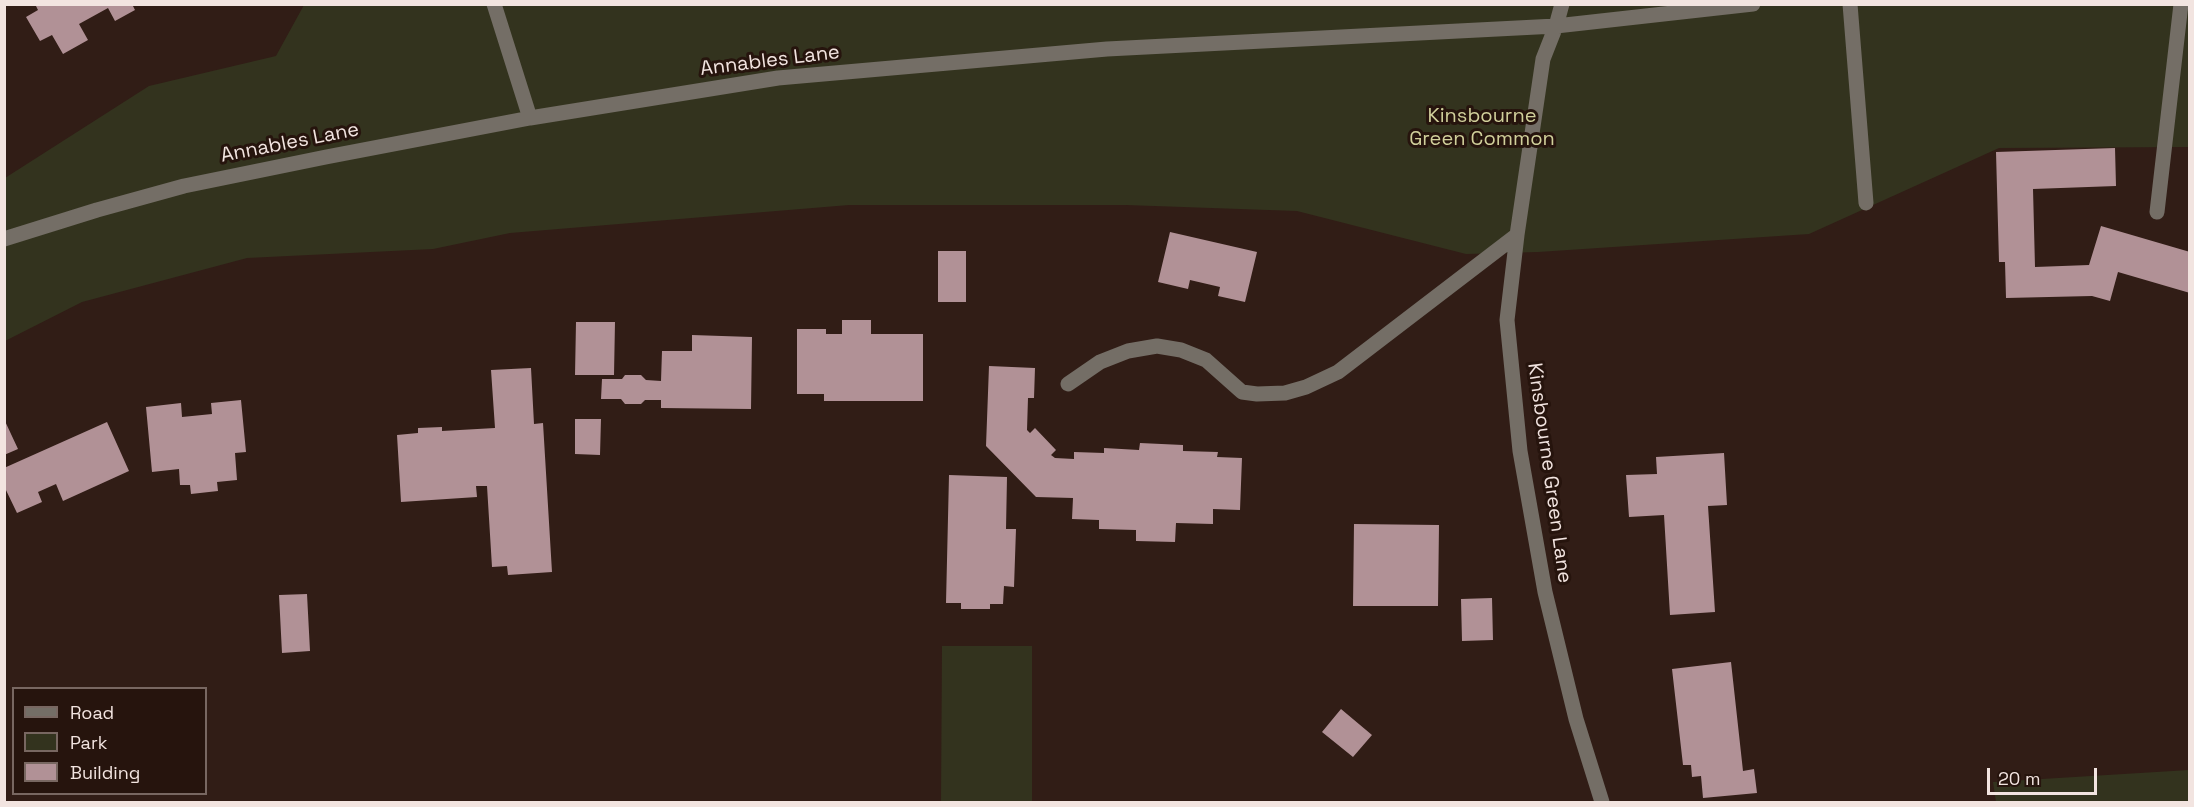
<!DOCTYPE html>
<html>
<head>
<meta charset="utf-8">
<style>
  body { margin:0 }
  #map { position:relative; width:2194px; height:807px; overflow:hidden; background:#311d16; font-family:"Space Grotesk",sans-serif }
  canvas { display:block }
  .frame { position:absolute; inset:0; border:6px solid #f2e4e0; pointer-events:none }
  .legend { position:absolute; left:12px; top:687px; width:195px; height:108px; box-sizing:border-box; background:#26140d; border:2px solid #786761; margin:0; padding:8px 10px; list-style:none; font-size:18px; color:#f2e4e0 }
  .legend li { display:flex; align-items:center; gap:12px; height:30px }
  .legend b { width:30px; border:2px solid #786761 }
  .scale { position:absolute; left:1987px; top:768px; width:110px; height:27px; box-sizing:border-box; border:3px solid #f2e4e0; border-top:0; padding-left:8px; font-size:18px; line-height:21px; white-space:nowrap; color:#f2e4e0; -webkit-text-stroke:4px #26140d; paint-order:stroke }
</style>
</head>
<body>
<div id="map">
<canvas width="2194" height="807"></canvas>
<div class="frame"></div>
<ul class="legend">
<li><b style="height:8px;background:#746e66"></b>Road</li>
<li><b style="height:16px;background:#33331e"></b>Park</li>
<li><b style="height:16px;background:#b19196"></b>Building</li>
</ul>
<div class="scale">20 m</div>
</div>
<script>
const ctx = document.querySelector('canvas').getContext('2d');
ctx.lineJoin = 'round';
function fill(path, color) {
  ctx.fillStyle = color;
  ctx.fill(path, 'evenodd');
}
function shape(rows) {
  const path = new Path2D();
  for (const r of rows) {
    path.moveTo(r[0], r[1]);
    for (let i = 2; i < r.length; i += 2) path.lineTo(r[i], r[i + 1]);
  }
  return path;
}
function strokePath(path, color, width, dash) {
  ctx.strokeStyle = color;
  ctx.lineWidth = width;
  ctx.lineCap = dash ? 'butt' : 'round';
  ctx.setLineDash(dash || []);
  ctx.stroke(path);
}
function label(font, color, halo, rows, align = 'center') {
  ctx.font = font + ' "Space Grotesk",sans-serif';
  ctx.lineWidth = 6;
  ctx.setLineDash([]);
  ctx.textBaseline = 'middle';
  ctx.strokeStyle = halo;
  ctx.fillStyle = color;
  for (const [text, x, y, turn = 0] of rows) {
    ctx.save();
    ctx.translate(x, y);
    ctx.rotate((+turn || 0) * Math.PI / 180);
    ctx.textAlign = isNaN(turn) ? turn : align;
    if (halo) ctx.strokeText(text, 0, 0);
    ctx.fillText(text, 0, 0);
    ctx.restore();
  }
}
fill(shape([
  [304,5,2189,5,2189,147,1999,148,1809,234,1538,252,1466,254,1297,211,1126,205,849,205,510,233,433,249,247,258,82,302,5,341,5,178,149,86,276,56],
  [942,646,1032,646,1032,802,941,802],
  [2189,770,2189,802,1996,802,1993,782]
]), '#33331e');
fill(shape([
  [35,4,132,4,135,10,115,21,108,8,79,24,88,40,63,54,52,35,40,41,26,17,38,10],
  [2115,148,2116,186,2033,189,2035,267,2089,265,2101,226,2190,252,2190,293,2118,272,2110,301,2092,296,2006,298,2005,262,1999,262,1996,152],
  [1170,232,1257,252,1245,302,1218,296,1220,287,1190,280,1188,289,1158,282],
  [938,251,966,251,966,302,938,302],
  [842,320,871,320,871,334,923,334,923,401,824,401,824,394,797,394,797,329,826,329,826,334,842,334],
  [576,322,615,322,614,375,575,375],
  [692,335,752,337,751,409,661,408,661,400,645,400,641,404,625,404,621,399,601,399,602,379,622,379,625,375,641,375,646,380,661,381,662,351,692,351],
  [989,366,1035,368,1034,398,1028,398,1027,430,1030,433,1035,428,1056,450,1051,455,1055,458,1074,459,1074,452,1104,453,1104,448,1139,450,1140,443,1183,445,1183,451,1218,452,1217,457,1242,458,1240,510,1213,509,1213,524,1176,523,1175,542,1136,541,1136,530,1099,529,1099,520,1072,519,1073,498,1036,497,986,446],
  [531,368,534,424,543,423,552,572,508,575,507,566,492,567,487,486,476,486,477,497,401,502,397,435,418,433,418,428,442,427,442,431,495,428,491,370],
  [241,400,246,452,235,453,237,480,217,482,218,491,191,494,190,485,180,485,179,469,152,472,146,407,181,403,182,417,212,414,211,403],
  [4,419,18,449,4,455],
  [575,419,601,419,600,455,575,454],
  [107,422,129,471,63,501,56,484,38,492,42,502,17,513,4,486,4,468],
  [1724,453,1727,505,1708,506,1715,612,1670,615,1664,515,1629,517,1626,475,1657,474,1656,457],
  [949,475,1007,477,1006,529,1016,529,1014,587,1004,586,1003,604,990,604,990,609,961,609,961,603,946,603],
  [1354,524,1439,525,1438,606,1353,606],
  [307,594,310,651,282,653,279,595],
  [1492,598,1493,640,1462,641,1461,599],
  [1731,662,1743,771,1754,769,1757,793,1703,798,1701,776,1692,777,1691,765,1683,765,1672,669],
  [1341,709,1372,735,1353,757,1322,732]
]), '#b19196');
strokePath(shape([
  [494,4,530,118],
  [1562,4,1556,26,1543,59,1517,235,1507,320,1520,451,1545,592,1576,719,1602,802],
  [1850,4,1866,203],
  [2157,212,2181,4],
  [4,239,97,210,184,186,326,157,530,118,778,78,1107,49,1556,26,1753,4],
  [1068,384,1100,362,1128,351,1157,346,1181,350,1206,360,1242,392,1257,394,1285,393,1306,387,1338,372,1517,235]
]), '#746e66', 15);
label('20px', '#f2e4e0', '#26140d', [
  ["Annables Lane",770,61,-7],
  ["Annables Lane",290,143,-11],
  ["Kinsbourne Green Lane",1549,473,82]
]);
label('20px', '#d1d09b', '#26140d', [
  ["Kinsbourne",1482,117],
  ["Green Common",1482,140]
]);
</script>
</body>
</html>
